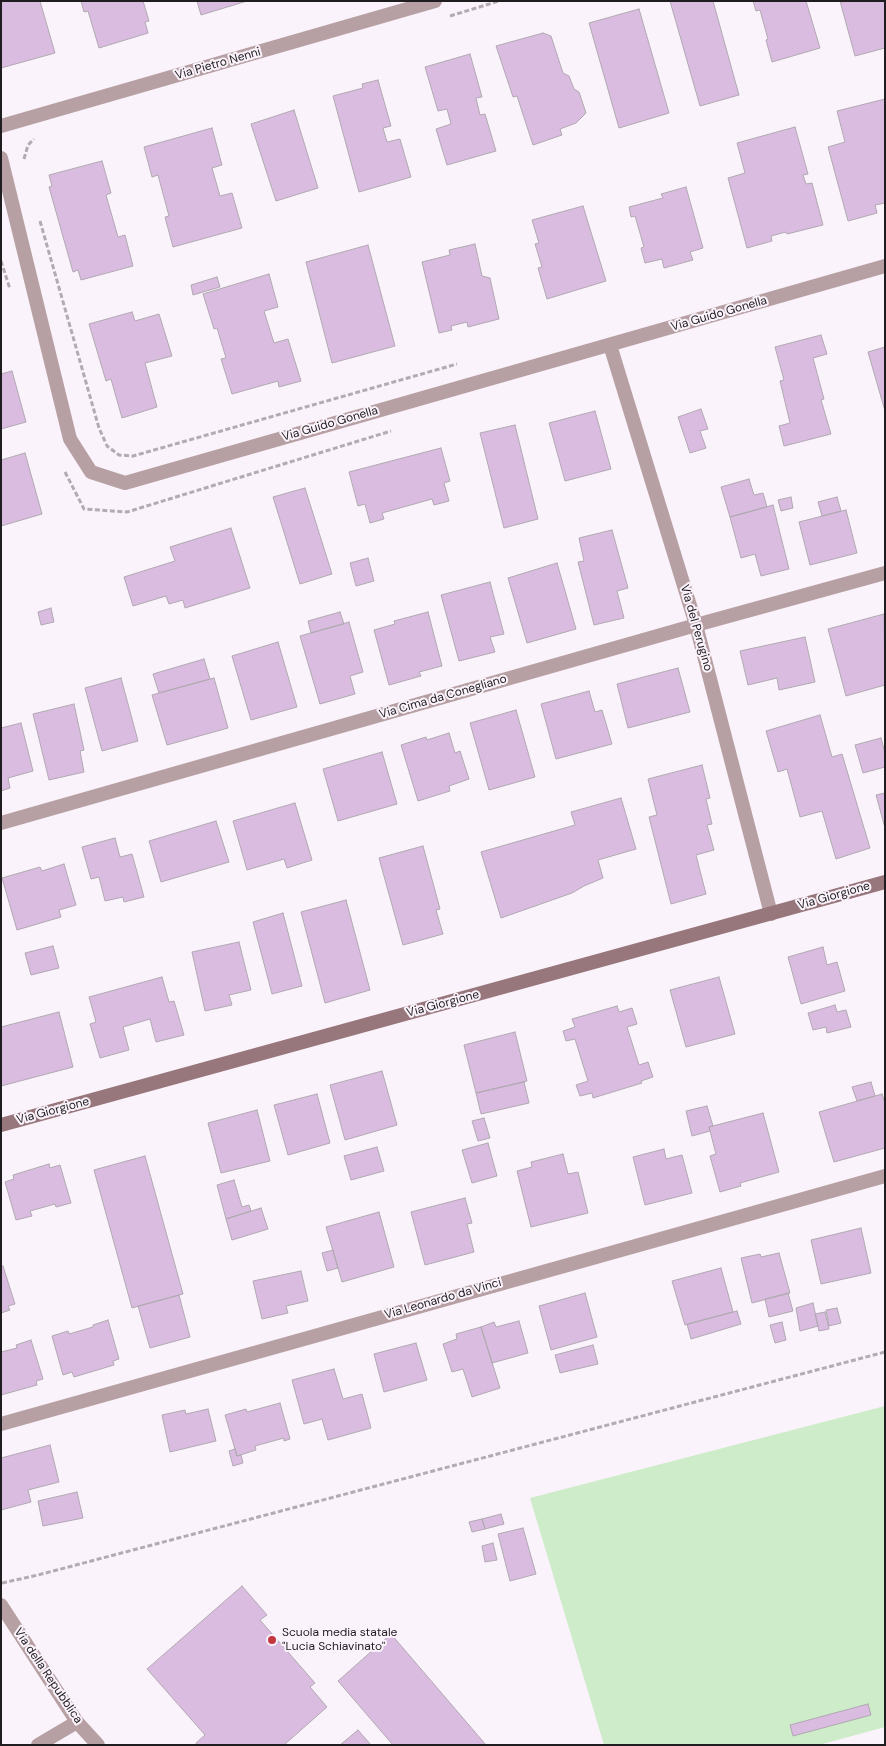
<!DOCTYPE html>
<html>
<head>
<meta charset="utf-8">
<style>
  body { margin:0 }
  #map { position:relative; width:886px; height:1746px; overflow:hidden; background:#fbf3fb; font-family:"DM Sans",sans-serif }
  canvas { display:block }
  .frame { position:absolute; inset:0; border:2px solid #201d20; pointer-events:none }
</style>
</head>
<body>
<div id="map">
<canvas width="886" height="1746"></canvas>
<div class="frame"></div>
</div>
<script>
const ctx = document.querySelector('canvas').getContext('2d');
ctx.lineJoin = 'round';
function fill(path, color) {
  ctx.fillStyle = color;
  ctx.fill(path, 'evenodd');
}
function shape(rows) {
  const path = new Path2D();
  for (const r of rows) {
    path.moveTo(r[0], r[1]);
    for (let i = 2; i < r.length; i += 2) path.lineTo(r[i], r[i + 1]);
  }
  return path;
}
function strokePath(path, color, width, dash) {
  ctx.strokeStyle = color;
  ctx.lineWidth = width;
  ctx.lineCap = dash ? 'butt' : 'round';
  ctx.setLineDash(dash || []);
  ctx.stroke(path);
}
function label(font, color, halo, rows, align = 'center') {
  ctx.font = font + ' "DM Sans",sans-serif';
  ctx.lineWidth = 4;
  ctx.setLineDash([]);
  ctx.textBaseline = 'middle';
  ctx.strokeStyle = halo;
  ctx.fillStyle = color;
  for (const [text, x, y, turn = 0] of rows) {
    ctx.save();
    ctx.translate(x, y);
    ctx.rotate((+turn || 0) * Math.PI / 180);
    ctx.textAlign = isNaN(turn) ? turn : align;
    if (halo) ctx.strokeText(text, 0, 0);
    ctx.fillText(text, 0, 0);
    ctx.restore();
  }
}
fill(shape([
  [885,1406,885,1727,819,1745,604,1745,530,1498]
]), '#ceecc9');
const building = shape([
  [1,1,40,1,55,53,1,68,1,1],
  [81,1,143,1,149,21,145,22,148,33,99,48,88,11,84,12,81,1],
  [197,1,247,1,201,15,197,1],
  [670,1,713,1,739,95,700,106,670,1],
  [753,1,806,1,820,48,772,62,766,40,768,39,760,10,756,11,753,1],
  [840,1,885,1,885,48,855,56,840,1],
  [639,9,669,113,619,128,589,23,639,9],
  [543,33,551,36,563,73,569,76,574,89,579,92,586,113,576,123,560,129,562,135,533,145,517,96,513,97,496,46,543,33],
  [470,54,482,97,476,98,480,115,485,114,496,151,447,165,436,129,451,124,447,109,438,111,425,67,470,54],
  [378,80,391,126,383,128,387,142,400,139,411,177,359,192,333,96,363,88,362,84,378,80],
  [885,99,885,203,875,205,877,213,848,221,828,147,845,142,837,111,885,99],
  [294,110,318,188,276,201,251,124,294,110],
  [795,127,808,174,803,175,806,184,812,183,823,225,787,234,786,232,771,236,772,241,747,248,728,178,745,173,737,143,795,127],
  [212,128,222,165,212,168,220,196,232,193,242,228,173,247,165,217,169,216,158,175,152,177,144,147,212,128],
  [102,161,111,193,106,195,118,237,125,235,133,266,81,280,78,270,73,272,49,187,52,186,49,175,102,161],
  [686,187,703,248,690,252,693,260,664,268,662,259,645,263,641,248,644,247,635,216,631,217,629,207,663,198,661,194,686,187],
  [583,206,606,281,547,299,538,268,542,267,535,244,539,243,532,220,583,206],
  [475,244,482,276,490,278,499,319,468,327,467,322,451,326,452,330,439,333,422,262,450,255,449,250,475,244],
  [368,245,395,346,332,363,306,262,368,245],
  [269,274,278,307,264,311,274,343,288,339,301,381,279,387,278,381,232,394,221,359,226,358,217,328,214,329,203,294,269,274],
  [217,277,220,287,193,295,191,285,217,277],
  [132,312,135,321,159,314,172,356,145,363,157,407,122,418,111,379,106,381,89,324,132,312],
  [821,335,827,354,813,358,824,399,821,400,831,434,784,446,779,426,790,423,780,381,784,380,775,347,821,335],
  [885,347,885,411,868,352,885,347],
  [12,371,26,422,1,429,1,374,12,371],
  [701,409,708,429,700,431,706,448,690,453,678,417,701,409],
  [595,411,611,469,565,481,549,423,595,411],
  [515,425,538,519,504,528,480,433,515,425],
  [441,448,450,481,444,483,449,501,434,505,432,499,382,513,384,519,370,523,365,504,358,506,349,472,441,448],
  [25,453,42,514,1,526,1,460,25,453],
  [749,479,754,495,763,493,767,507,730,517,721,487,749,479],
  [305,488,332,574,300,584,273,497,305,488],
  [791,497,793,508,781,511,778,500,791,497],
  [837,497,841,511,822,516,818,502,837,497],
  [773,505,789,569,761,576,755,554,741,558,730,517,773,505],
  [846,510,857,553,810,565,799,522,846,510],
  [231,528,250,588,185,608,183,600,169,604,166,596,133,606,124,577,175,561,170,547,231,528],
  [612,530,628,588,617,591,624,618,594,625,578,562,584,561,579,538,612,530],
  [368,558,374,581,356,586,350,563,368,558],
  [557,563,576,629,527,643,508,578,557,563],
  [490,582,504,634,490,637,495,652,459,661,441,595,490,582],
  [51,608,54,622,41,625,38,612,51,608],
  [340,612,344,624,311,633,308,621,340,612],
  [428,612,442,666,419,672,421,676,389,685,374,630,395,624,394,621,428,612],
  [884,614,885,685,846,696,828,629,884,614],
  [349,622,363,672,350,676,355,694,320,704,300,636,349,622],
  [805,637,815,682,779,690,777,678,748,685,740,651,805,637],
  [278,642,297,707,251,720,232,656,278,642],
  [204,659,210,679,159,693,153,674,204,659],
  [678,668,690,712,628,728,617,684,678,668],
  [121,678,138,741,102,751,85,688,121,678],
  [214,678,228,728,167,745,152,695,214,678],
  [589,691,595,712,602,710,612,744,556,759,541,704,589,691],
  [74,704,84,750,80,751,84,772,49,780,33,714,74,704],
  [516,710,535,777,489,790,470,723,516,710],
  [820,715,832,757,842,754,870,848,836,859,822,811,800,817,787,769,778,772,766,731,820,715],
  [21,723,33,771,8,778,10,788,1,791,1,728,21,723],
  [449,733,455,753,460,751,469,779,449,786,450,791,418,801,401,745,426,737,427,740,449,733],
  [881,738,885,753,885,767,863,773,855,745,881,738],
  [382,752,397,804,338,821,323,769,382,752],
  [702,765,710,798,706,799,712,824,707,825,714,850,696,855,706,894,671,904,649,817,657,815,648,779,702,765],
  [885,793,885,828,876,795,885,793],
  [621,798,636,849,598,860,603,878,584,886,572,893,501,918,481,852,575,825,571,812,621,798],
  [295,803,312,860,287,868,284,859,247,870,233,821,295,803],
  [216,821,229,862,161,882,149,841,216,821],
  [115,838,120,857,132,854,144,897,124,902,123,897,105,901,99,877,91,879,82,847,115,838],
  [423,846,440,909,436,910,443,934,403,945,379,858,423,846],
  [64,864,76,905,59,910,61,917,17,930,2,878,40,867,42,871,64,864],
  [346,900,370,990,325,1003,301,912,346,900],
  [283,913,302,986,272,994,253,922,283,913],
  [239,942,251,990,229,995,232,1005,205,1011,192,952,239,942],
  [53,946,59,968,31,975,25,953,53,946],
  [823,947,827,965,837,962,845,991,801,1004,788,957,823,947],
  [162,977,169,1002,174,1001,184,1035,156,1042,150,1019,123,1027,129,1050,100,1058,90,1024,96,1022,89,997,162,977],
  [719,977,735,1034,686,1047,670,990,719,977],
  [835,1005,837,1012,846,1010,851,1027,827,1033,826,1027,813,1030,808,1013,835,1005],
  [617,1006,619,1012,632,1008,637,1024,627,1027,639,1065,648,1062,653,1077,641,1081,642,1083,593,1098,592,1093,580,1096,576,1085,588,1081,575,1039,566,1041,563,1031,575,1027,572,1019,617,1006],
  [59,1012,73,1067,1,1086,1,1027,59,1012],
  [515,1032,527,1081,476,1093,464,1045,515,1032],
  [382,1071,397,1125,345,1140,330,1085,382,1071],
  [524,1082,529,1103,481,1114,476,1093,524,1082],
  [871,1082,875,1096,857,1101,852,1087,871,1082],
  [317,1094,330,1143,288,1155,274,1105,317,1094],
  [882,1094,885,1103,885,1148,834,1162,819,1112,882,1094],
  [707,1106,713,1126,709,1127,710,1131,692,1136,686,1111,707,1106],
  [257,1110,270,1161,221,1173,208,1123,257,1110],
  [763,1113,779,1172,740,1183,741,1186,720,1192,710,1156,716,1154,709,1127,763,1113],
  [484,1118,490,1138,478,1141,472,1121,484,1118],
  [488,1143,497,1176,472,1183,462,1150,488,1143],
  [377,1147,384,1171,351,1180,344,1156,377,1147],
  [664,1149,666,1159,682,1155,692,1193,645,1205,633,1157,664,1149],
  [563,1154,568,1174,578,1172,588,1213,531,1227,517,1171,532,1167,531,1162,563,1154],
  [145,1156,183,1294,132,1308,94,1170,145,1156],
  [49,1164,50,1168,60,1165,71,1203,56,1207,55,1204,30,1211,32,1216,16,1220,5,1182,14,1179,13,1175,49,1164],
  [234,1180,242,1207,249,1205,251,1211,226,1219,217,1185,234,1180],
  [465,1198,472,1223,467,1224,474,1252,425,1265,411,1212,465,1198],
  [261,1208,268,1229,232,1240,226,1219,261,1208],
  [379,1212,394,1267,342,1282,326,1227,379,1212],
  [861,1228,871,1273,821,1284,811,1240,861,1228],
  [333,1250,338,1268,327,1271,322,1253,333,1250],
  [779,1253,790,1293,752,1303,741,1258,760,1254,761,1257,779,1253],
  [3,1266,15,1304,8,1306,10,1310,1,1313,1,1267,3,1266],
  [721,1268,733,1312,685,1325,672,1281,721,1268],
  [301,1271,308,1301,286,1306,288,1313,262,1319,253,1281,301,1271],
  [585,1293,597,1337,551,1350,539,1306,585,1293],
  [788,1293,793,1311,769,1317,765,1299,788,1293],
  [179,1295,190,1337,150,1348,138,1306,179,1295],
  [813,1303,818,1326,800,1331,796,1308,813,1303],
  [837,1308,841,1323,829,1326,826,1310,837,1308],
  [737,1311,741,1324,691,1339,687,1324,737,1311],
  [825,1312,829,1329,819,1331,815,1314,825,1312],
  [108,1320,119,1359,113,1361,114,1365,74,1377,72,1372,63,1375,52,1336,68,1331,69,1334,93,1327,93,1325,108,1320],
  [519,1321,528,1353,492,1363,481,1327,494,1322,496,1327,519,1321],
  [782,1322,786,1340,775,1343,770,1325,782,1322],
  [481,1327,500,1388,472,1397,463,1369,452,1372,443,1344,457,1339,456,1334,481,1327],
  [31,1340,43,1379,36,1381,37,1385,1,1395,1,1352,17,1348,16,1345,31,1340],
  [416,1343,427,1380,384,1392,374,1354,416,1343],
  [593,1345,598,1364,560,1373,555,1355,593,1345],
  [334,1369,343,1399,362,1394,371,1428,328,1440,322,1419,304,1424,292,1380,334,1369],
  [280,1403,290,1439,284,1441,284,1438,255,1446,256,1450,237,1456,225,1415,246,1409,247,1412,280,1403],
  [208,1409,216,1441,170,1452,162,1415,185,1410,186,1414,208,1409],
  [50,1445,59,1482,28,1490,31,1502,1,1510,1,1458,50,1445],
  [235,1449,237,1456,241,1455,243,1463,233,1466,229,1451,235,1449],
  [77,1492,83,1518,43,1526,38,1501,77,1492],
  [501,1514,504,1524,485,1529,482,1519,501,1514],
  [482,1519,485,1529,472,1532,469,1522,482,1519],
  [523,1528,536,1574,510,1581,498,1534,523,1528],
  [493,1543,497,1560,485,1562,482,1546,493,1543],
  [242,1586,267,1615,260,1620,315,1683,310,1687,327,1707,284,1745,197,1745,196,1743,205,1735,147,1669,242,1586],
  [391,1634,486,1745,393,1745,338,1681,391,1634],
  [868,1704,871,1715,793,1736,790,1725,868,1704],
  [358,1730,371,1745,340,1745,358,1730]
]);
fill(building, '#dabce0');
strokePath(building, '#b0a9b1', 1);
strokePath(shape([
  [450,16,499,1],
  [24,159,28,145,34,139],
  [40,221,99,428,107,446,119,455,133,456,457,364],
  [1,261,10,289],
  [65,472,84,509,127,512,391,431],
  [2,1583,38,1575,885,1352]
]), '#b2abb2', 3, [5, 2.5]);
strokePath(shape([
  [1,126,435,1],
  [1,158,70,439,91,472,125,483,885,266],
  [610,345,696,625,771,914],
  [1,823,696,625,885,573],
  [1,1424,885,1176],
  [1,1605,77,1722,98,1745],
  [38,1745,77,1722]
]), '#b7a0a3', 14);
strokePath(shape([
  [1,1125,885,882]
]), '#97777c', 14);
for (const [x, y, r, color] of [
  [272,1640,5,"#c5363e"]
]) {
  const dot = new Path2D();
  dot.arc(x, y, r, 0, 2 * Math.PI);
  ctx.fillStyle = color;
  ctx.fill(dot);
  strokePath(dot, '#fbf3fb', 2);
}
label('12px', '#201d20', '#fbf3fb', [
  ["Via Pietro Nenni",218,64,-16],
  ["Via Guido Gonella",719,314,-16],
  ["Via Guido Gonella",330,424,-16],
  ["Via del Perugino",696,628,74],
  ["Via Cima da Conegliano",443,697,-16],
  ["Via Giorgione",834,896,-16],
  ["Via Giorgione",443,1004,-15],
  ["Via Giorgione",53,1111,-15],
  ["Via Leonardo da Vinci",443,1299,-16],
  ["Via della Repubblica",48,1676,56]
]);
label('12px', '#201d20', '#fbf3fb', [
  ["Scuola media statale",282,1633],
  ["\"Lucia Schiavinato\"",282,1647]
], 'left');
</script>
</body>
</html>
